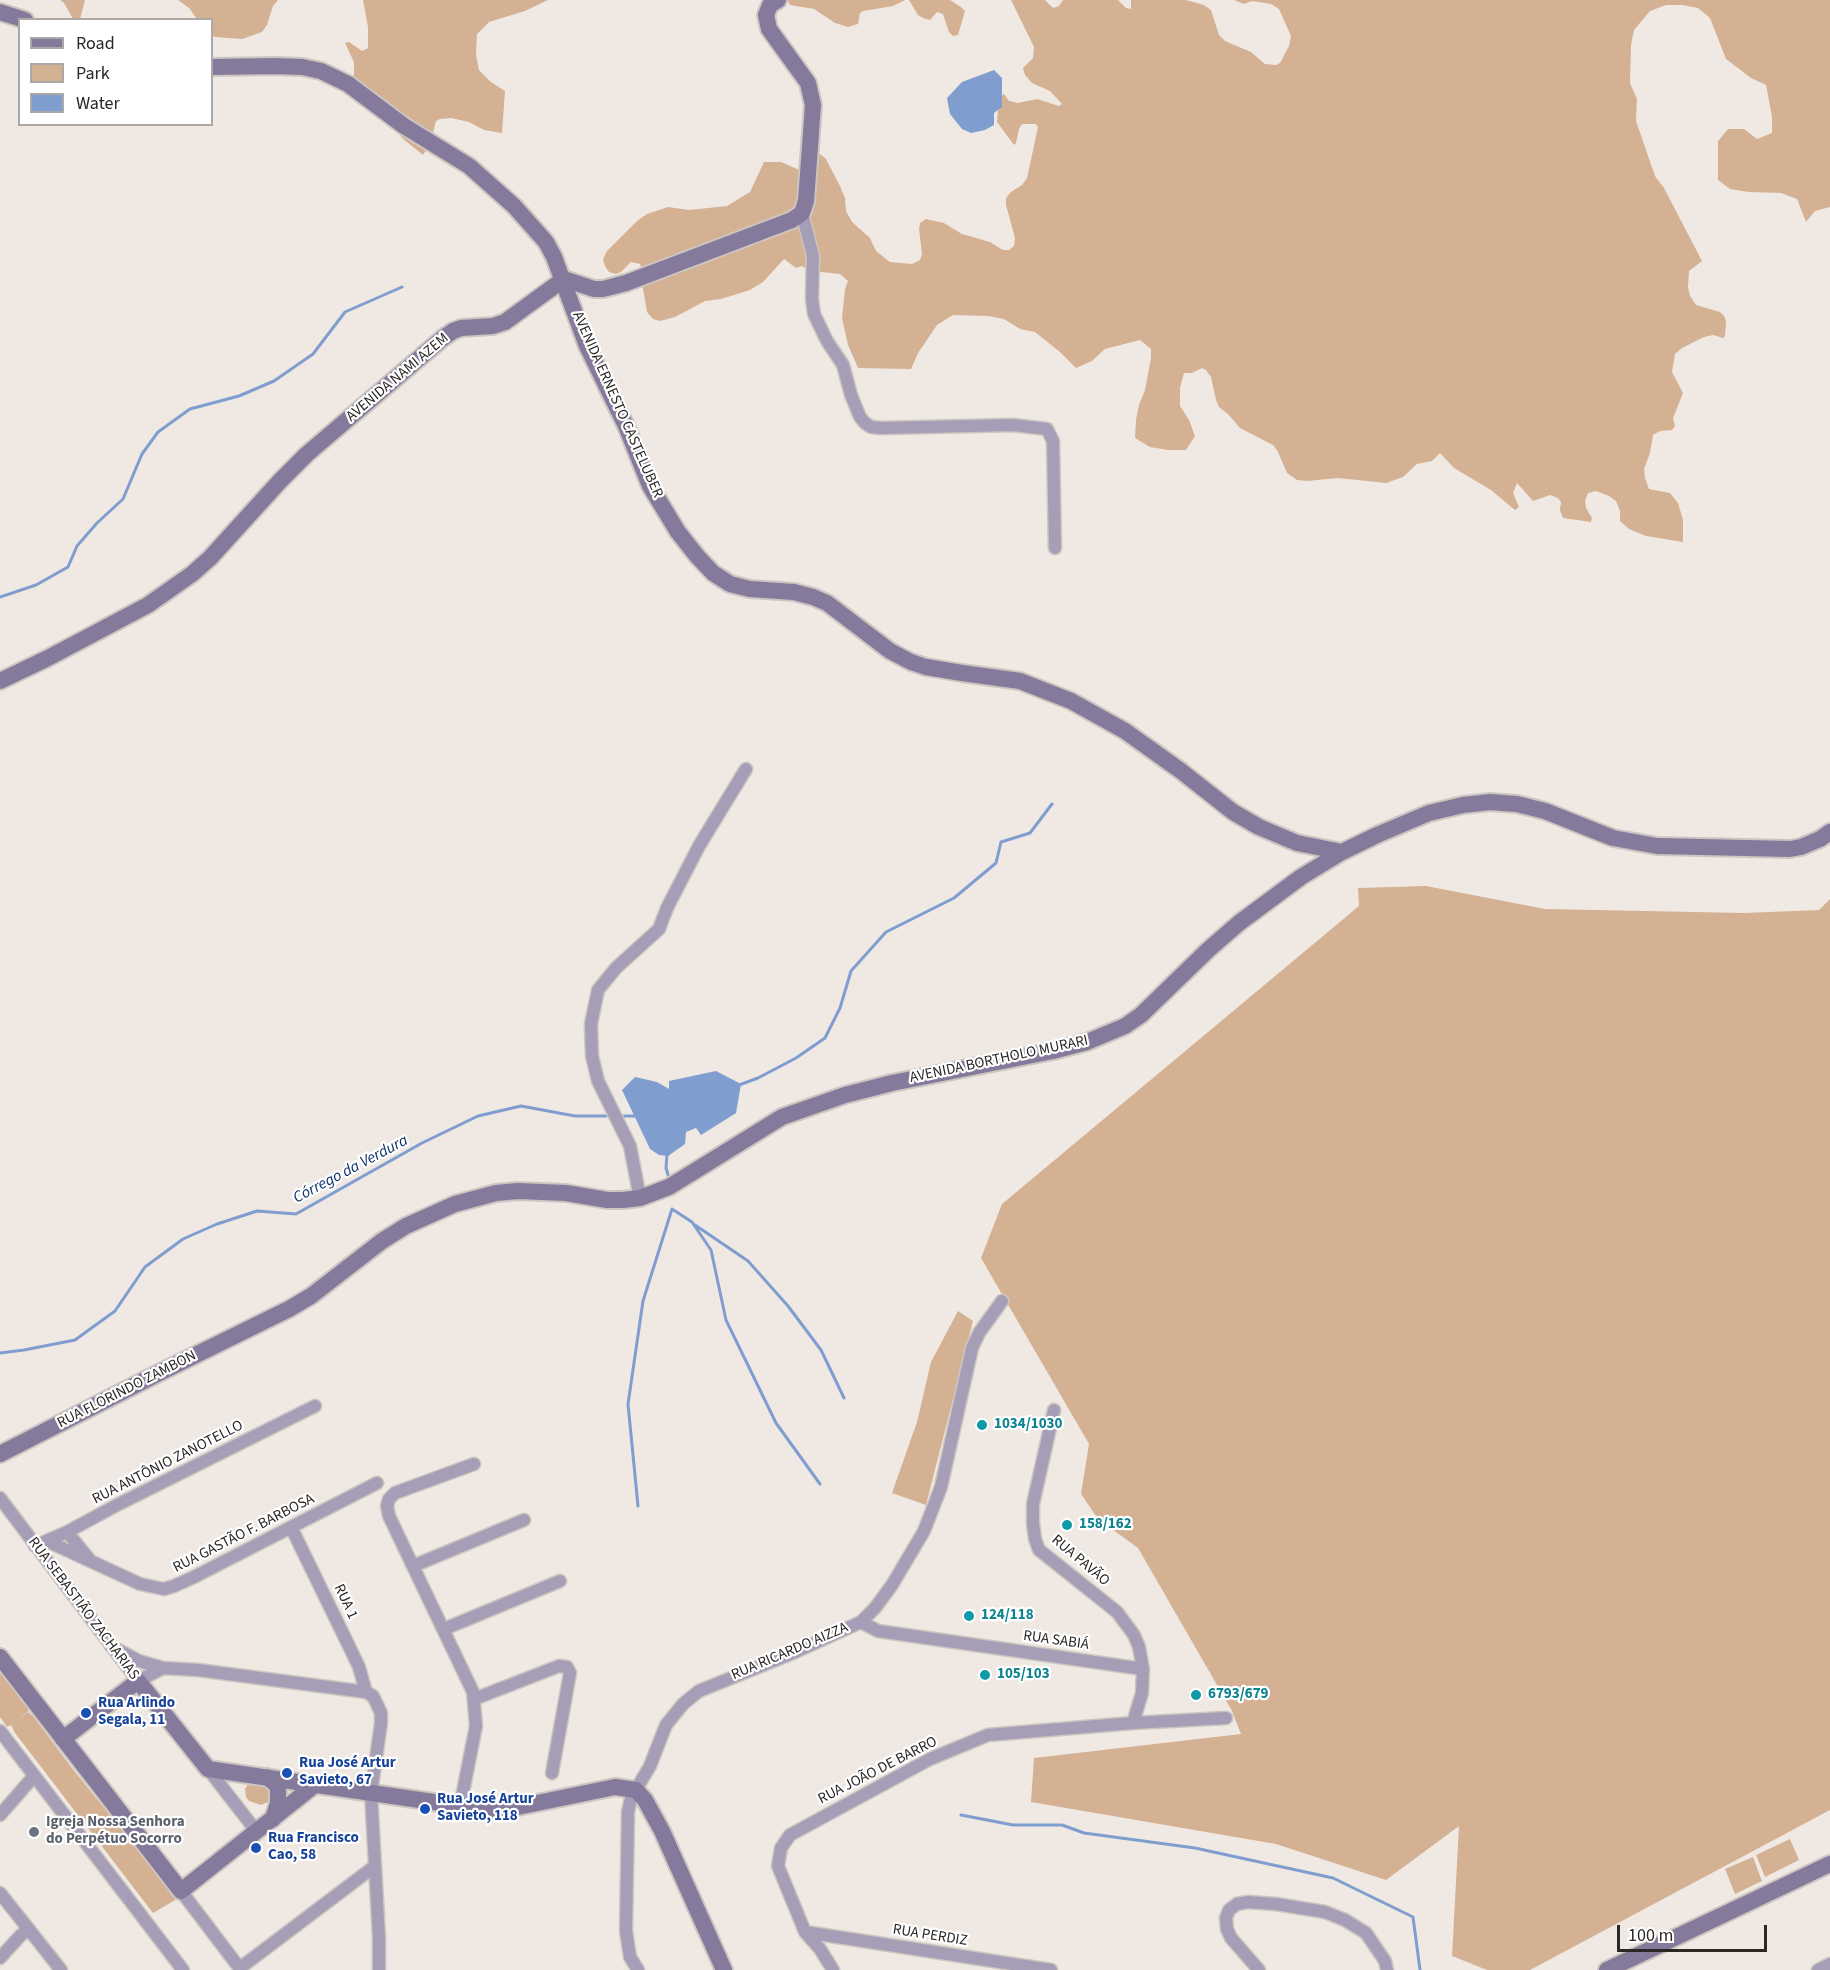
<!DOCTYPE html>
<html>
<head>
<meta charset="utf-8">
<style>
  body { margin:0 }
  #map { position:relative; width:1830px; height:1970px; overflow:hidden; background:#f0e9e3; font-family:"Source Sans 3",sans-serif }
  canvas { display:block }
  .legend { position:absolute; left:18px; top:18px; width:195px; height:108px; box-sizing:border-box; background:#fff; border:2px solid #aaa9a8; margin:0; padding:8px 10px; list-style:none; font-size:18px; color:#2a2725 }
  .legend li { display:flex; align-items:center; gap:12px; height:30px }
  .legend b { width:30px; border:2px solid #aaa9a8 }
  .scale { position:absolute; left:1617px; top:1925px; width:150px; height:27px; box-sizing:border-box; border:3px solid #2a2725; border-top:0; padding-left:8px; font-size:18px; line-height:21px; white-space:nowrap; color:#2a2725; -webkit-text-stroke:4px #fff; paint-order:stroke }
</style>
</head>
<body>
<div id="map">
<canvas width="1830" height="1970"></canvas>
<ul class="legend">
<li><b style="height:8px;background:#85799c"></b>Road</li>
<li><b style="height:16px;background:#d5b193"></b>Park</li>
<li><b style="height:16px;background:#7f9dcf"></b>Water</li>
</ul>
<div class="scale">100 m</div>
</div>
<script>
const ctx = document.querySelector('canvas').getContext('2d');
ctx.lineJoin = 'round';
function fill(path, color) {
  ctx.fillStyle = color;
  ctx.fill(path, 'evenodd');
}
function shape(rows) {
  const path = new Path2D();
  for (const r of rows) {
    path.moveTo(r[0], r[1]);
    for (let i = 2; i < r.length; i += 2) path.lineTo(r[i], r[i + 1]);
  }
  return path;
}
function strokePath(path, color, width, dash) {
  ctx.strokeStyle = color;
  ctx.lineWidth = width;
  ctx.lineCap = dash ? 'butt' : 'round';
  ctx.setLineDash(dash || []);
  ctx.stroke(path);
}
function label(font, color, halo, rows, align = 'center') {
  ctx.font = font + ' "Source Sans 3",sans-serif';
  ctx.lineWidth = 4.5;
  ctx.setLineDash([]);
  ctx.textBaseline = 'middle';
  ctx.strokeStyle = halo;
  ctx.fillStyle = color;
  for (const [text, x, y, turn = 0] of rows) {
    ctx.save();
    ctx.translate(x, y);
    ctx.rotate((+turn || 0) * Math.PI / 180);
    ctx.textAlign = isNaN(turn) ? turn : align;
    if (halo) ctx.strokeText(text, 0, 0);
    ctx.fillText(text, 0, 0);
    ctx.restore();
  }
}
fill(shape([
  [60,0,85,0,80,19,73,19,64,3],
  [178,0,278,0,273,6,267,25,262,32,242,39,215,37,212,35,212,20,197,19,189,8],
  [363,0,548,0,525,11,489,22,477,34,476,55,479,70,491,82,505,91,502,133,484,130,469,122,451,118,440,119,436,121,430,144,423,155,402,138,381,109,354,81,354,62,345,43,349,42,362,51,368,48,368,27],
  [787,0,905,0,893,6,863,11,860,13,858,24,848,27,835,23,814,9,790,5],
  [909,0,950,0,961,7,965,11,958,35,953,36,949,32,943,14,937,12,930,20,923,18,918,15],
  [1011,0,1045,0,1053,8,1059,6,1063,0,1118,0,1126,8,1131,9,1131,0,1186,0,1204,5,1211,10,1219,35,1225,41,1251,52,1265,64,1276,65,1280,63,1289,46,1291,36,1279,9,1271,4,1252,1,1244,4,1234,0,1830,0,1830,207,1815,211,1806,222,1797,199,1781,193,1749,192,1730,189,1718,180,1718,141,1728,129,1744,129,1757,139,1772,133,1772,117,1766,85,1751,78,1726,59,1710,18,1698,8,1682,5,1666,5,1650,11,1634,30,1631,45,1630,83,1637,99,1636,121,1655,176,1664,188,1702,261,1689,271,1688,287,1690,296,1696,305,1720,312,1724,316,1726,321,1725,336,1723,338,1713,335,1704,337,1682,348,1675,354,1672,372,1683,393,1673,418,1675,426,1672,430,1660,431,1653,435,1650,453,1644,469,1645,478,1649,489,1670,493,1678,503,1683,520,1683,542,1646,536,1629,529,1620,521,1620,511,1616,501,1609,496,1596,491,1588,493,1585,501,1586,508,1592,518,1591,522,1563,518,1560,510,1561,502,1558,498,1550,495,1533,501,1517,483,1513,493,1519,507,1515,510,1491,490,1454,468,1440,453,1432,461,1417,464,1403,477,1386,483,1338,478,1307,481,1297,480,1287,473,1278,452,1273,445,1240,428,1228,414,1219,407,1216,400,1211,377,1206,370,1202,368,1192,373,1184,373,1180,388,1180,406,1189,420,1195,436,1186,450,1168,450,1150,447,1135,438,1136,420,1139,405,1145,390,1151,358,1151,349,1140,340,1105,349,1092,361,1076,368,1060,352,1035,332,1020,329,1004,319,988,316,953,315,937,325,918,353,911,369,858,368,848,345,842,318,845,289,848,281,840,274,811,271,802,266,796,268,784,259,763,282,750,290,721,299,705,301,675,317,660,321,653,319,647,312,642,283,643,271,640,264,631,262,621,272,616,274,609,272,605,266,603,259,607,251,637,221,647,214,668,207,689,210,727,206,750,192,764,162,781,162,806,173,816,156,820,154,826,159,840,186,845,198,846,211,852,222,870,238,876,251,890,262,912,264,920,260,922,254,919,229,920,223,926,219,944,223,962,234,990,242,1003,250,1009,250,1014,246,1015,238,1006,205,1006,198,1011,192,1022,185,1027,178,1038,127,1036,124,1022,124,1019,129,1016,143,1014,145,997,122,999,98,1004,94,1009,101,1018,103,1037,99,1059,106,1062,104,1050,91,1032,83,1025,75,1023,68,1033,58,1034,47],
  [1426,886,1545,909,1744,913,1819,910,1830,899,1830,1810,1530,1970,1487,1970,1452,1956,1459,1826,1386,1880,1276,1844,1031,1802,1034,1758,1241,1734,1232,1711,1138,1548,1098,1519,1081,1494,1089,1444,981,1258,1002,1204,1359,906,1358,888],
  [958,1311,973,1321,926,1505,892,1493,917,1422,931,1362],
  [0,1670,31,1709,16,1721,28,1712,33,1716,72,1768,177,1899,153,1913,15,1733,11,1725,7,1727,0,1717],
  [250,1781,270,1784,271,1798,268,1802,261,1805,249,1801,246,1797,245,1789],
  [1790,1839,1799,1860,1765,1877,1756,1855],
  [1753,1857,1762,1881,1735,1894,1725,1869]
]), '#d5b193');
fill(shape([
  [994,70,1002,78,1002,107,994,113,994,125,985,130,971,133,962,129,950,114,947,98,962,82],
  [716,1071,741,1084,736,1113,701,1135,696,1128,686,1132,685,1144,668,1156,659,1155,650,1149,622,1090,635,1077,657,1082,669,1089,669,1081]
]), '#7f9dcf');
strokePath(shape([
  [0,597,36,585,68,567,77,546,97,523,123,499,142,454,158,432,190,409,239,396,274,381,313,354,345,312,402,287],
  [739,1085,758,1078,796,1058,825,1038,840,1008,851,971,886,932,954,898,996,863,1001,842,1030,833,1052,804],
  [624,1116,636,1116],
  [667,1154,666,1168,669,1178],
  [695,1225,748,1261,788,1306,821,1350,844,1398],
  [0,1353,24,1350,75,1340,115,1311,145,1267,183,1239,217,1224,257,1211,296,1214,422,1143,478,1116,521,1106,575,1116,606,1116],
  [638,1506,628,1404,643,1301,672,1209,692,1222,711,1250,726,1320,776,1423,820,1484],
  [961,1815,1013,1825,1062,1825,1084,1833,1195,1848,1333,1878,1413,1917,1420,1970]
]), '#7f9dcf', 3);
const street = shape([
  [802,213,813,256,812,299,814,314,827,341,843,365,851,395,860,417,865,423,871,427,881,428,1013,425,1047,429,1053,441,1055,548],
  [640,1198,630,1146,598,1081,592,1056,591,1024,598,990,616,968,659,929,667,908,699,846,746,769],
  [1054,1410,1033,1504,1033,1524,1035,1539,1039,1550,1048,1557,1117,1612,1134,1635,1139,1647,1143,1669,1142,1693,1133,1723],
  [0,1498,138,1681,163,1668],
  [291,1527,348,1644,359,1667,366,1692],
  [67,1532,89,1559],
  [47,1541,140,1584,164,1589,174,1586,194,1577,377,1483],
  [35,1546,67,1532,117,1505,315,1406],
  [413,1566,524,1520],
  [861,1622,878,1631,1143,1669],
  [444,1629,560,1581],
  [111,1646,139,1661,163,1668,198,1670,366,1692],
  [366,1692,373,1696,381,1713,381,1723,371,1793,379,1938,379,1970],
  [474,1699,559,1666,567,1667,570,1673,552,1773],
  [0,1731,183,1970],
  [208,1769,257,1832],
  [460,1807,476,1726,473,1692,389,1516,387,1506,389,1499,395,1493,474,1464],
  [0,1815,34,1776],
  [181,1891,241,1970],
  [0,1893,61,1970],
  [805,1932,1051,1970],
  [0,1958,20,1936,29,1929],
  [240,1968,375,1866],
  [638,1970,630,1957,626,1931,628,1812,631,1798,650,1766,666,1725,683,1704,699,1691,793,1653,861,1622,875,1608,892,1585,924,1531,941,1487,972,1348,979,1333,1002,1301],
  [833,1970,820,1949,805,1932,778,1866,781,1848,790,1835,930,1759,988,1735,1133,1723,1226,1718],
  [1259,1970,1231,1938,1227,1929,1226,1918,1229,1910,1237,1904,1248,1902,1276,1904,1325,1912,1345,1920,1366,1933,1385,1961,1387,1970],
  [1818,1970,1830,1964]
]);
const secondary = shape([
  [0,12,25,20],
  [212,67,275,66,302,67,321,71,348,84,404,126,469,166,514,206,546,242,554,257,587,346,626,426,650,486,678,532,697,556,713,573,730,584,750,589,794,592,813,597,827,603,890,651,911,662,926,667,962,673,1020,681,1071,701,1125,731,1181,771,1233,812,1259,827,1297,843,1342,852],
  [0,681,48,658,148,605,192,574,210,558,280,481,307,454,443,338,453,331,461,328,493,326,505,322,564,279,594,289,603,289,626,283,792,220,802,213,806,201,813,105,808,83,769,29,766,15,770,5,778,0],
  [0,1454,159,1373,289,1309,311,1296,382,1241,406,1226,455,1204,496,1193,518,1191,566,1193,607,1200,623,1200,640,1198,669,1187,782,1117,845,1095,892,1083,1053,1051,1087,1042,1125,1026,1141,1015,1208,950,1239,923,1301,877,1342,852,1377,835,1429,813,1463,805,1490,802,1517,804,1545,811,1613,838,1657,846,1790,849,1801,847,1820,839,1830,832],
  [0,1657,181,1891,316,1784],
  [63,1739,138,1681,208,1769,488,1810,508,1809,615,1787,636,1790,645,1800,662,1831,724,1970],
  [267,1777,277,1785,278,1791,278,1803,273,1819],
  [1607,1970,1830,1864]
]);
strokePath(street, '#ccc6c1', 15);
strokePath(secondary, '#ccc6c1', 20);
strokePath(street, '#a69eb6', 12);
strokePath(secondary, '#85799c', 16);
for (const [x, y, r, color] of [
  [982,1425,6,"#0f9aa8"],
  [1067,1525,6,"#0f9aa8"],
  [969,1616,6,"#0f9aa8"],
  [985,1675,6,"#0f9aa8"],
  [1196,1695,6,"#0f9aa8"],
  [86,1713,6,"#1a4fb4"],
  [287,1773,6,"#1a4fb4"],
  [425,1809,6,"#1a4fb4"],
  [34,1832,6,"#6b7280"],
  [256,1848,6,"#1a4fb4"]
]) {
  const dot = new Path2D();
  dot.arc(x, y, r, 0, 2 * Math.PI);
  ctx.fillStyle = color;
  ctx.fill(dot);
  strokePath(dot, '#fff', 2);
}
label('15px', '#2a2725', '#fff', [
  ["AVENIDA NAMI AZEM",398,378,-40],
  ["AVENIDA ERNESTO CASTELUBER",617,405,66],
  ["AVENIDA BORTHOLO MURARI",999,1060,-12],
  ["RUA FLORINDO ZAMBON",127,1390,-27],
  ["RUA ANTÔNIO ZANOTELLO",168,1463,-27],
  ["RUA GASTÃO F. BARBOSA",244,1534,-27],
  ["RUA PAVÃO",1080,1561,40],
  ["RUA 1",345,1602,65],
  ["RUA SEBASTIÃO ZACHARIAS",83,1609,53],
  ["RUA SABIÁ",1056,1641,8],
  ["RUA RICARDO AIZZA",790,1652,-23],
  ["RUA JOÃO DE BARRO",878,1771,-27],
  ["RUA PERDIZ",930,1936,9]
]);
label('bold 15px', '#0d838f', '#fff', [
  ["1034/1030",994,1425],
  ["158/162",1079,1525],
  ["124/118",981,1616],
  ["105/103",997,1675],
  ["6793/679",1208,1695]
], 'left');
label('bold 15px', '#164399', '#fff', [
  ["Rua Arlindo",98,1704],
  ["Segala, 11",98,1721],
  ["Rua José Artur",299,1764],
  ["Savieto, 67",299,1781],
  ["Rua José Artur",437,1800],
  ["Savieto, 118",437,1817],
  ["Rua Francisco",268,1839],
  ["Cao, 58",268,1856]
], 'left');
label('bold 15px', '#5b616d', '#fff', [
  ["Igreja Nossa Senhora",46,1823],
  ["do Perpétuo Socorro",46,1840]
], 'left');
label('italic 16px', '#0b2f6b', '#fff', [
  ["Córrego da Verdura",351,1170,-28]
]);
</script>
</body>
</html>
